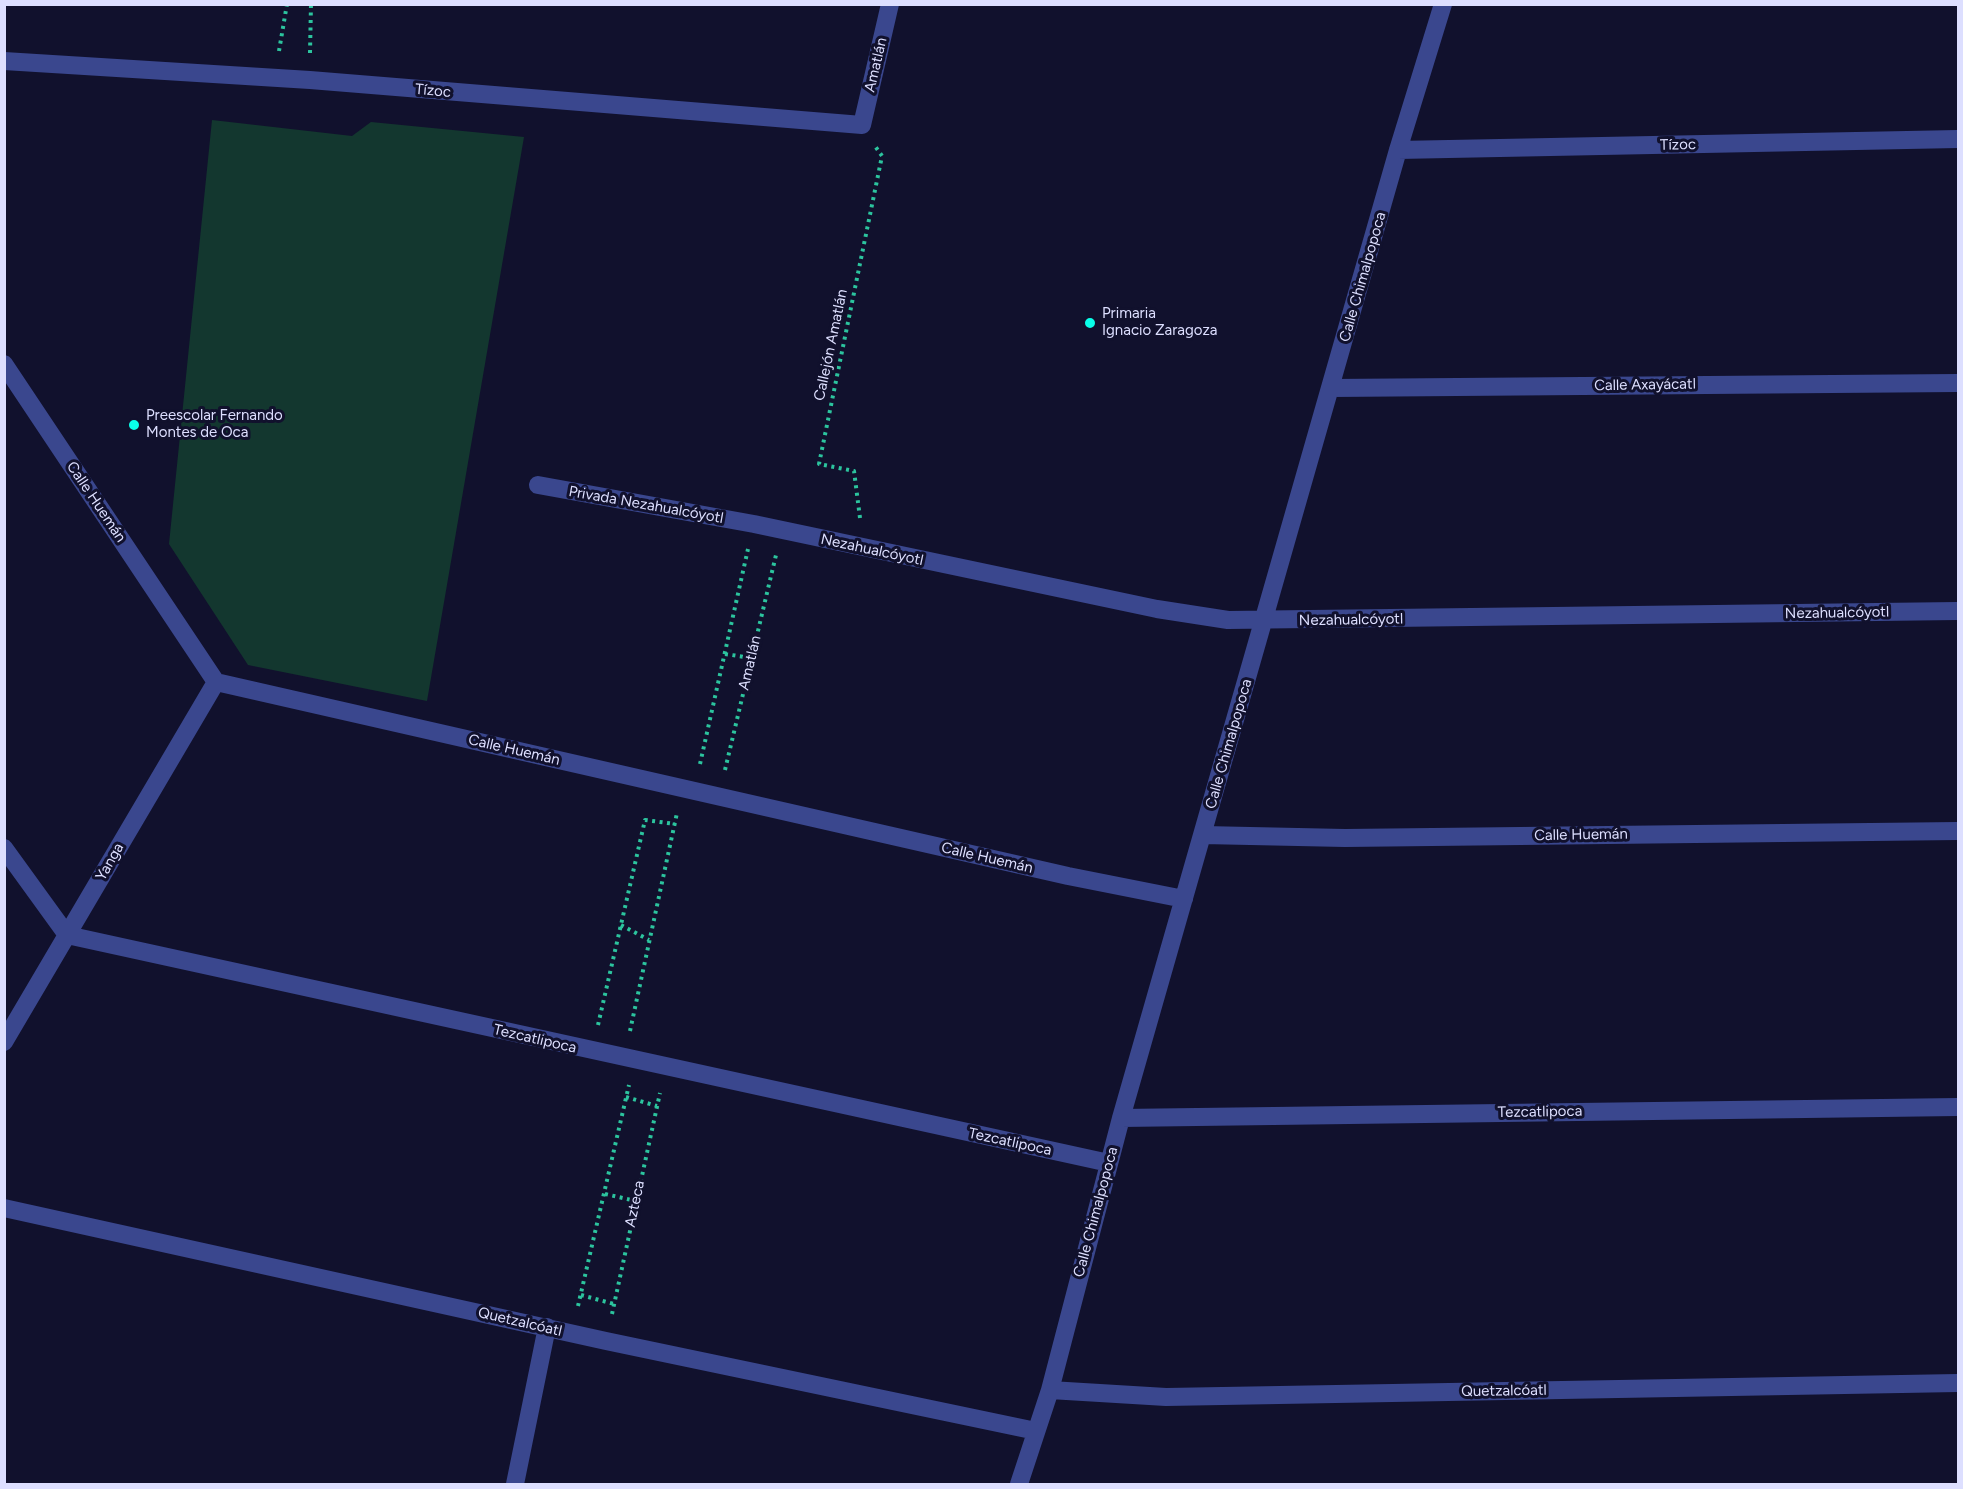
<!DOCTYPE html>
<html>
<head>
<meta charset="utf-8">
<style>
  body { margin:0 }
  #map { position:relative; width:1963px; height:1489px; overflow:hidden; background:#11112d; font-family:Figtree,sans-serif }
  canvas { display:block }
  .frame { position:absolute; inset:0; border:6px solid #dddfff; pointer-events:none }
</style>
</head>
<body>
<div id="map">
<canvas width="1963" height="1489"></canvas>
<div class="frame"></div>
</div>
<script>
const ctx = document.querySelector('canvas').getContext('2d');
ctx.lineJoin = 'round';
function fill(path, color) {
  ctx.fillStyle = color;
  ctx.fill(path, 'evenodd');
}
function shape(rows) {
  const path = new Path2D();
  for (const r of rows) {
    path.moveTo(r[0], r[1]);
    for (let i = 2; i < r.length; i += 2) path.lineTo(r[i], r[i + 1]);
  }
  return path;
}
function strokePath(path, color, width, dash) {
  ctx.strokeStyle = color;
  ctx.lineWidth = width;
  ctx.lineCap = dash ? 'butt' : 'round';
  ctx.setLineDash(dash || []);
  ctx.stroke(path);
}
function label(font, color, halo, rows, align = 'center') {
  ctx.font = font + ' Figtree,sans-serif';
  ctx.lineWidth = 6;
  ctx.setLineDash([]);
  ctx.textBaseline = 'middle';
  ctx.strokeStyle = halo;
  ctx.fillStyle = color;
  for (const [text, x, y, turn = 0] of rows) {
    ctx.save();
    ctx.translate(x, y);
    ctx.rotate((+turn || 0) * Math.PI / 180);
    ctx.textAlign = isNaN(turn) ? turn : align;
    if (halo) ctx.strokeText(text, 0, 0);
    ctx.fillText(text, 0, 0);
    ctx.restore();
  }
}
fill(shape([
  [212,120,352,136,371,122,524,137,427,701,248,665,169,544]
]), '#13372f');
strokePath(shape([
  [279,51,287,4],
  [310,53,311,4],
  [860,518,854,471,819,464,882,156,875,146],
  [725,654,751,658],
  [700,764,748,549],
  [725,770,776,555],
  [621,925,649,940],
  [598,1025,645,820,675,824],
  [630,1031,677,813],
  [626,1097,657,1106],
  [605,1194,636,1201],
  [581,1295,614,1304],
  [578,1306,629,1085],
  [612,1314,660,1093]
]), '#2cc49e', 4, [3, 4.5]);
strokePath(shape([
  [4,61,310,80,862,125,890,4],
  [1398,150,1958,139],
  [4,364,216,682,1068,876,1184,899],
  [1332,388,1958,383],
  [538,485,754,524,1157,609,1228,620,1958,611],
  [1203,835,1345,838,1958,831],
  [4,848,67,935,1109,1163],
  [4,1042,216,682],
  [1121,1118,1958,1107],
  [4,1208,606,1341,1036,1431],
  [1050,1390,1166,1397,1958,1383],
  [515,1484,547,1327],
  [1019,1484,1050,1390,1121,1118,1398,150,1443,4]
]), '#3a478e', 18);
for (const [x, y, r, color] of [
  [1090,323,6,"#09ffe9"],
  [134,425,6,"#09ffe9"]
]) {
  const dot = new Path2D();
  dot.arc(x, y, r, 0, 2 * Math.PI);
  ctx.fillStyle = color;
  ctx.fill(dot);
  strokePath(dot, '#11112d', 2);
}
label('15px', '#dddfff', '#11112d', [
  ["Amatlán",876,65,-77],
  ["Tízoc",433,91,5],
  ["Tízoc",1678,145,-1],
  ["Calle Chimalpopoca",1363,277,-74],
  ["Callejón Amatlán",831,345,-78],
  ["Calle Axayácatl",1645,385,-1],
  ["Calle Huemán",96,502,56],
  ["Privada Nezahualcóyotl",646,505,10],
  ["Nezahualcóyotl",872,550,12],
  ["Nezahualcóyotl",1837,613,-1],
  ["Nezahualcóyotl",1351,620,-1],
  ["Amatlán",750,663,-77],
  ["Calle Chimalpopoca",1229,744,-74],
  ["Calle Huemán",514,750,13],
  ["Calle Huemán",1581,835,-1],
  ["Calle Huemán",987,858,13],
  ["Yanga",110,862,-60],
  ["Tezcatlipoca",535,1039,13],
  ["Tezcatlipoca",1540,1112,-1],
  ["Tezcatlipoca",1010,1142,12],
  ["Azteca",635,1204,-78],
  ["Calle Chimalpopoca",1096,1212,-75],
  ["Quetzalcóatl",520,1322,13],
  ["Quetzalcóatl",1504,1391,-1]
]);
label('15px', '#dddfff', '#11112d', [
  ["Primaria",1102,314],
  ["Ignacio Zaragoza",1102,331],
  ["Preescolar Fernando",146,416],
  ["Montes de Oca",146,433]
], 'left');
</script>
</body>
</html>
